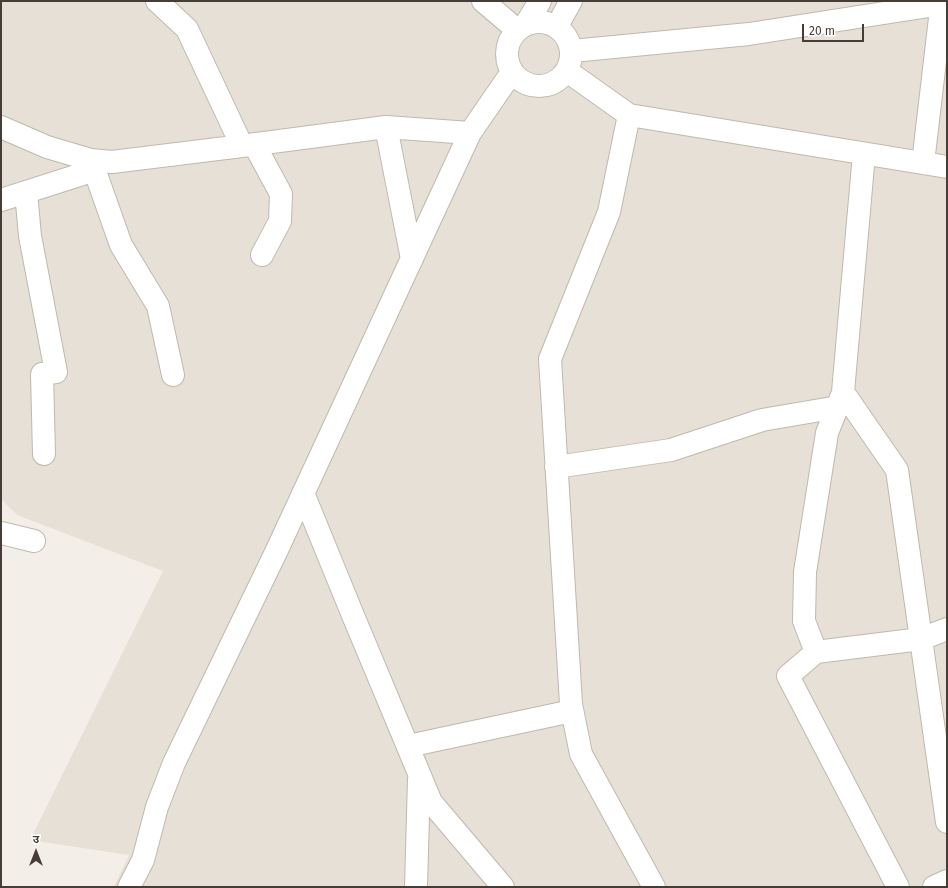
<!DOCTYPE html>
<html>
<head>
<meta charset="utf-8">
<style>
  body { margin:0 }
  #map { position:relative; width:948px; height:888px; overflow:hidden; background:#f3eee7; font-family:"Fira Sans","Noto Sans Devanagari",sans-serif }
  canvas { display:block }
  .frame { position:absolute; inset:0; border:2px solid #463e36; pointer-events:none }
  .north { position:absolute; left:16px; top:832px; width:40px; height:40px; -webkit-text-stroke:3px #fff; paint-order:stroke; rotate:0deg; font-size:11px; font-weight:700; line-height:16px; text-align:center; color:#463e36 }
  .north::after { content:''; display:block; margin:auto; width:14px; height:18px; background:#463e36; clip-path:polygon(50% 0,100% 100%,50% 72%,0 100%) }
  .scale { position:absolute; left:802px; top:24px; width:62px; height:18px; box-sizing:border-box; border:2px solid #463e36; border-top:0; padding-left:5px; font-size:12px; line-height:14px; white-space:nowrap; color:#463e36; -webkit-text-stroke:3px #fff; paint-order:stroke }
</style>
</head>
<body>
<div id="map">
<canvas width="948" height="888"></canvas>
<div class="frame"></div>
<div class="north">उ</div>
<div class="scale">20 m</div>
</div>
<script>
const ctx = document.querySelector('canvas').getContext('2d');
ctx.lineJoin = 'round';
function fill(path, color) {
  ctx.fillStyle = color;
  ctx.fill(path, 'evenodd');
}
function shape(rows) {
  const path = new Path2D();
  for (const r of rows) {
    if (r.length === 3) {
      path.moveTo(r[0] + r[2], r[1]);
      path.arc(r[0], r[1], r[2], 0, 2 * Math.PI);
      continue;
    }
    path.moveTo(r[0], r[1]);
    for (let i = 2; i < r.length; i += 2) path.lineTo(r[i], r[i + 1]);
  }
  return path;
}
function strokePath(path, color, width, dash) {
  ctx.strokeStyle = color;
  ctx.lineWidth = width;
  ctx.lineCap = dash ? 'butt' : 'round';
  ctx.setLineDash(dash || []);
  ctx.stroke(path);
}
fill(shape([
  [1,1,947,1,947,887,114,887,129,855,30,840,163,571,17,515,1,499]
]), '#e7e0d6');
const minor = shape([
  [157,1,187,29,242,146],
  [483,1,517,30],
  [539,54,32],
  [526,24,540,1],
  [557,26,571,1],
  [572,51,749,34,942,4],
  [567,71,629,115,947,167],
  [629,115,609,212,550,359,571,704,581,754,654,887],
  [1,127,47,147,91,160,112,162,234,147,386,127,470,133],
  [386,127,412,259],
  [254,144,281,194,280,221,262,255],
  [864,154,843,392,897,470,947,822],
  [91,160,121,245,158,306,173,375],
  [923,163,942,1],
  [26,192,30,236,56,372,42,374,44,454],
  [1,200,95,170],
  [556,467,671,450,762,420,838,407],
  [303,493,352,613,431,802,503,887],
  [1,533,34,541],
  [816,652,804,621,805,572,827,433,842,395],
  [408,746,572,711],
  [129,887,143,860,157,807,174,763,277,550,470,133,512,72],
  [416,887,419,779],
  [898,887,788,676,816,652,921,639,947,629],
  [934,887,947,881]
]);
strokePath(minor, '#c1b8ad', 24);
strokePath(minor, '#fff', 22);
</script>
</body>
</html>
